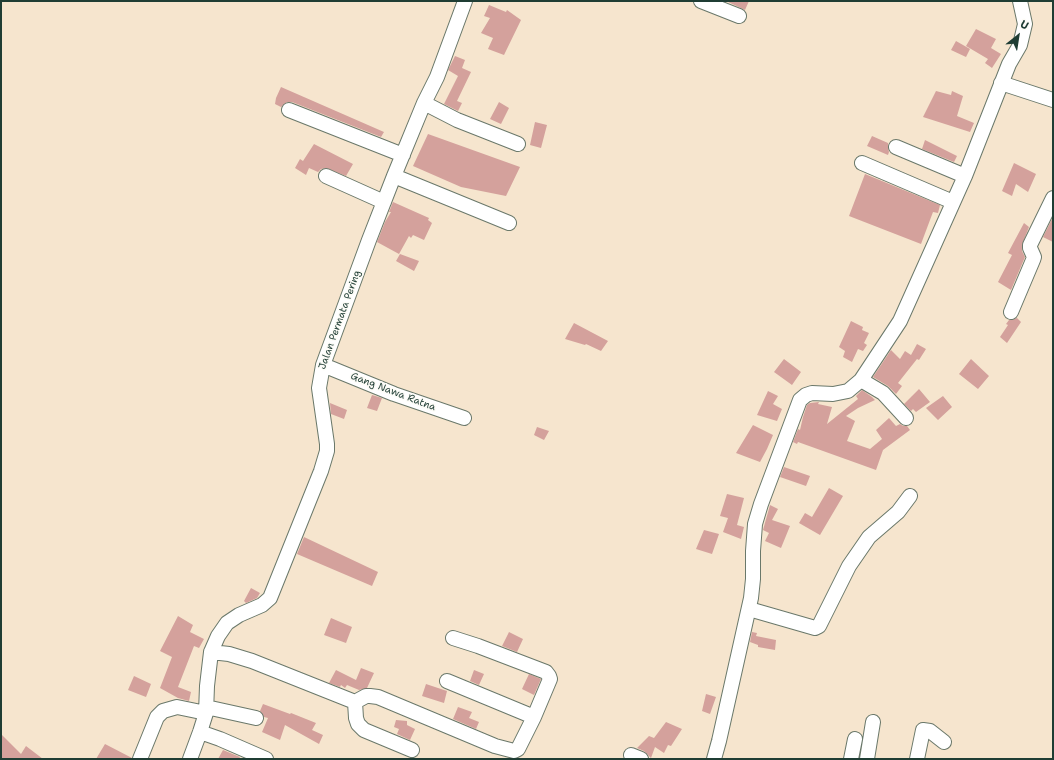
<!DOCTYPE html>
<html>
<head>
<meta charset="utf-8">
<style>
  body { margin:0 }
  #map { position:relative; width:1054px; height:760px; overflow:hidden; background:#f6e5ce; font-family:"Shantell Sans",sans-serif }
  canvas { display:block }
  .frame { position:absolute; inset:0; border:2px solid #1f3d34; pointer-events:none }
  .north { position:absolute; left:998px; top:16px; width:40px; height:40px; -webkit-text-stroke:3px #fdfcf7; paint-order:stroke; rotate:30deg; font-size:11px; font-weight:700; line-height:16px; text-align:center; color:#1f3d34 }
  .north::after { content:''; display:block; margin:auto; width:14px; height:18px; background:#1f3d34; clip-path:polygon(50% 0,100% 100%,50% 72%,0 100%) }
</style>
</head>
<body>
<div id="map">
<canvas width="1054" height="760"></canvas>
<div class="frame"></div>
<div class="north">U</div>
</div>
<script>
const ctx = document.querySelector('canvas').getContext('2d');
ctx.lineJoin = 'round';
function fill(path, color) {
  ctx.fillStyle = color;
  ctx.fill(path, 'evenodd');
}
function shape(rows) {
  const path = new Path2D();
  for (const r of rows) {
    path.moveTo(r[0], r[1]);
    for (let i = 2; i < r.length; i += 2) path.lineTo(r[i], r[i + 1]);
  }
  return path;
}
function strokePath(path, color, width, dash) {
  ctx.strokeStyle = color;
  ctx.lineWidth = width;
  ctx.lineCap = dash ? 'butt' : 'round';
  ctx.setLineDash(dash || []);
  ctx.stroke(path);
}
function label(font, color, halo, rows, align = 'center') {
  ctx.font = font + ' "Shantell Sans",sans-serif';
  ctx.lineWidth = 3;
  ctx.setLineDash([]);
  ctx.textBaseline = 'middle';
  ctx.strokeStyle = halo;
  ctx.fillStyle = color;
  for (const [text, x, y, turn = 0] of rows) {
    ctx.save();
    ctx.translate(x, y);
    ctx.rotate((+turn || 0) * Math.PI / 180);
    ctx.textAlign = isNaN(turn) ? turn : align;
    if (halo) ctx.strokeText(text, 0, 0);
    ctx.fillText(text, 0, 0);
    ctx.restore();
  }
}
fill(shape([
  [726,1,749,1,745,10],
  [489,5,506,12,507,10,521,20,504,55,488,49,493,38,481,33,490,18,484,16],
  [976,29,996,39,991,48,1001,54,992,68,985,63,988,59,966,46],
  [956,41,970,49,966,57,951,50],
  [455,56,465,60,462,68,471,72,457,101,462,103,458,111,460,112,444,104,458,76,448,70],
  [281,87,384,132,381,137,292,102,287,102,281,107,275,104,276,98],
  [936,91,951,95,952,91,963,96,957,116,974,123,970,132,923,117],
  [499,102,509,108,501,124,490,119],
  [535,122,547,125,541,148,530,145],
  [428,134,520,167,506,196,461,187,413,166],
  [872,136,888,143,888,148,889,152,888,155,867,146],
  [925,140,957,156,954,162,922,149],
  [314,144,353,164,346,176,326,168,321,169,318,172,309,168,306,175,295,168,300,159,303,161],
  [1014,163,1036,174,1028,192,1016,184,1012,196,1002,191],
  [865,174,940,205,938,213,933,212,921,244,849,216],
  [393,202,429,218,428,220,432,223,424,240,413,235,411,238,409,236,399,254,377,242,385,222,391,212,389,212],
  [1053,217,1053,242,1043,237],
  [1024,223,1029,227,1022,245,1022,251,1025,257,1011,290,998,282,1012,255,1008,253],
  [400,254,419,261,414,271,396,261],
  [1017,318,1021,322,1007,343,1000,337,1008,325,1006,324,1009,320,1012,320],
  [851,321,863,327,862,330,869,333,864,343,867,345,863,351,858,349,852,362,843,357,845,351,839,347],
  [574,323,608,341,601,351,586,344,585,345,565,339],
  [917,344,926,349,919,360,917,359,898,383,902,386,896,394,888,386,873,377,891,350,900,359,905,351,911,355],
  [784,359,801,372,792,385,774,372],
  [971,359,989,376,978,389,959,374],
  [919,389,930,402,916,412,913,409,911,411,904,404],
  [862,390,872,397,875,400,858,408,846,416,855,421,847,441,870,449,882,439,876,430,889,418,896,426,900,424,903,426,907,426,910,430,883,450,876,470,798,442,797,444,793,442,798,429,800,430,803,417,807,405,810,403,819,402,818,404,832,407,827,424,858,399,856,396],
  [768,391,778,396,773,404,782,409,777,421,757,415],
  [372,395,382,398,377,411,367,408],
  [943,396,952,407,938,420,926,408],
  [330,403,347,410,344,419,331,414],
  [753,425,773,435,767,449,760,462,736,453],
  [537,427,549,431,544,440,534,435],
  [784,467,810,476,806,486,780,477],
  [829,488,843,496,820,535,799,523,805,513,812,517],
  [727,494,744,498,737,525,744,527,741,539,723,532,728,518,720,516],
  [770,505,778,509,772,520,790,526,781,548,765,541,769,533,763,530],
  [704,530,719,534,712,554,696,549],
  [304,537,378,572,372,586,297,554],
  [251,588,260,593,257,598,246,603,244,601],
  [178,616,193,625,190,632,204,639,199,648,194,646,178,687,191,692,189,701,178,698,160,688,172,657,160,651],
  [331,618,352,627,346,643,324,635],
  [509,632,523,639,517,652,502,646],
  [752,632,757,633,756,636,776,640,775,650,758,647,758,645,750,642],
  [361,668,374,673,367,688,359,690,347,685,345,688,341,685,340,687,329,683,336,670,356,680],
  [474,670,484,674,479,685,470,681],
  [529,674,541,679,534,695,522,689],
  [134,676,151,684,146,697,128,690],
  [426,684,447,691,444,703,422,696],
  [706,694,716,697,710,714,702,711],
  [263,704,290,714,291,713,316,723,312,730,323,735,319,744,285,725,280,740,262,732,268,718,264,717,260,711],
  [458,707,472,712,469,718,479,722,476,729,453,719],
  [396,720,407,721,407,725,415,729,410,740,397,734,399,729,394,727],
  [666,722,682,729,671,746,668,745,664,753,655,747,651,758,644,751,637,748,649,736,654,738],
  [1,734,21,754,26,746,43,759,1,759],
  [105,744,132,758,132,759,96,759],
  [223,750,240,757,239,759,218,759]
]), '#d4a19c');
const minor = shape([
  [701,1,739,16],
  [1001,83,1053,100],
  [424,103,457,120,518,144],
  [289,110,403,155],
  [896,147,965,176],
  [862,163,953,202],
  [326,176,384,202],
  [394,176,509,223],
  [1011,312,1033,260,1034,257,1030,248,1030,245,1053,198],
  [323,365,394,394,464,418],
  [861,380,883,393,906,418],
  [749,609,815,628,819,626,849,566,869,537,898,512,910,496],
  [453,638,478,646,546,672,549,676,550,679,534,717],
  [211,652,229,654,252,661,355,702,366,696,370,696,378,697,495,746,514,751,518,749,534,717,447,681],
  [355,702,356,718,358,724,364,730,412,750],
  [206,707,256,718],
  [200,732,220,739,266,759],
  [631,755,641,759],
  [140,759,157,717,163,711,177,707,206,713],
  [190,759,200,732,206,713,207,686,211,652,218,636,227,623,239,615,262,605,270,598,321,471,327,451,327,444,319,388,323,365,369,240,394,176,424,103,437,77,465,1],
  [714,759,719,741,751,598,753,579,753,551,755,524,761,504,800,400,806,395,812,393,833,394,848,391,861,380,900,321,965,176,1009,64,1020,45,1025,24,1020,1],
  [851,759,855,739],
  [867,759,873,722],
  [917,759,923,730,930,731,944,742]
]);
strokePath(minor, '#6a786a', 16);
strokePath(minor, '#fff', 14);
label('10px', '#1f3d34', '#fdfcf7', [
  ["Jalan Permata Pering",340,320,-70],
  ["Gang Nawa Ratna",393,392,21]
]);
</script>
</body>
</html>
